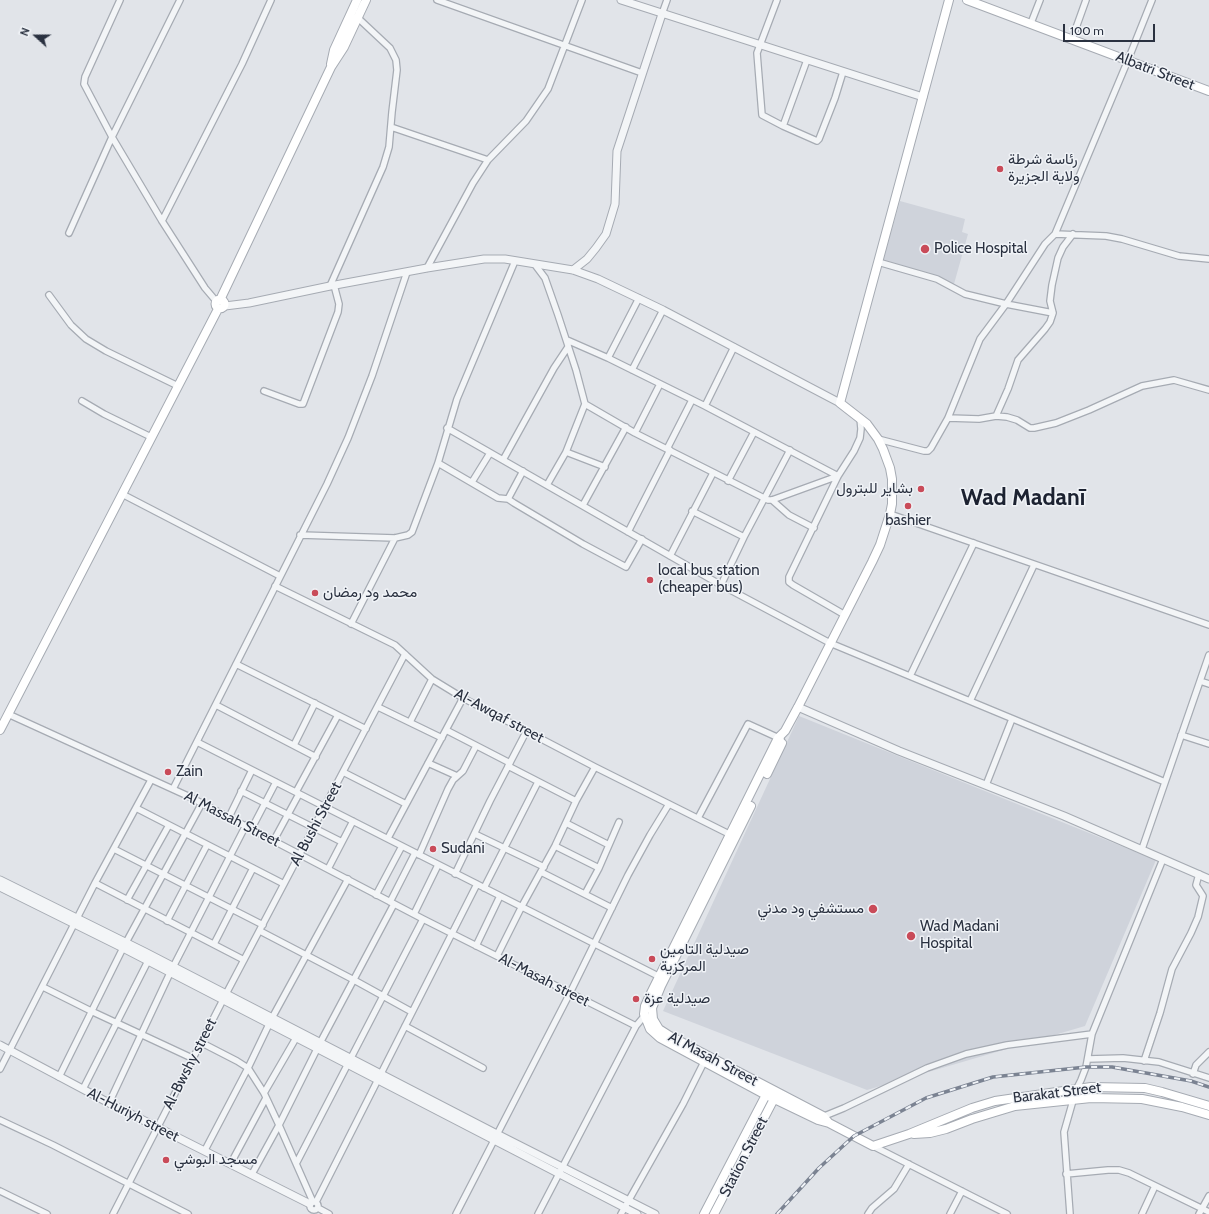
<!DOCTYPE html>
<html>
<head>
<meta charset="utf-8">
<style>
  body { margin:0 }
  #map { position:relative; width:1209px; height:1214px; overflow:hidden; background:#e1e4e9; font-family:Cabin,sans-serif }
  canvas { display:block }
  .north { position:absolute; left:16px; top:16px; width:40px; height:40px; -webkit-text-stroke:3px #f0f3f7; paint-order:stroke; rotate:291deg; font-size:11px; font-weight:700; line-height:16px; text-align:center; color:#2a3140 }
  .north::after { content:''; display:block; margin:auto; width:14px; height:18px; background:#2a3140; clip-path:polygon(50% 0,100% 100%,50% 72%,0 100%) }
  .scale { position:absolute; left:1063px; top:24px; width:92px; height:18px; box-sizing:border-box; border:2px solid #2a3140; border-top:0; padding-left:5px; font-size:12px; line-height:14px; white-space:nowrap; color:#2a3140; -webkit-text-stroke:3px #f0f3f7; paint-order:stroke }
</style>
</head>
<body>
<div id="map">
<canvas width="1209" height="1214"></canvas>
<div class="north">N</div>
<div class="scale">100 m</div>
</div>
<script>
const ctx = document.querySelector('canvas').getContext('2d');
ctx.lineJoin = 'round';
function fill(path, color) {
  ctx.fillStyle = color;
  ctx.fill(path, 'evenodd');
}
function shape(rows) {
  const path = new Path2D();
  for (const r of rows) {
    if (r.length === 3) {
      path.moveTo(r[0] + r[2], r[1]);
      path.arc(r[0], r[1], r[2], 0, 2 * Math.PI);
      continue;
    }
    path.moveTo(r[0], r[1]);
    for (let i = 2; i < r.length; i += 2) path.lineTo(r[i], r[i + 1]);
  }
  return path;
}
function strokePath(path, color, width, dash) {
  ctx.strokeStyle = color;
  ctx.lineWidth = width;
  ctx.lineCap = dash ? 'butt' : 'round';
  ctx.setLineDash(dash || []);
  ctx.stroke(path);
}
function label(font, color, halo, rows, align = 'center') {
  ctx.font = font + ' Cabin,Vazirmatn,sans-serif';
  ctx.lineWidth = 3;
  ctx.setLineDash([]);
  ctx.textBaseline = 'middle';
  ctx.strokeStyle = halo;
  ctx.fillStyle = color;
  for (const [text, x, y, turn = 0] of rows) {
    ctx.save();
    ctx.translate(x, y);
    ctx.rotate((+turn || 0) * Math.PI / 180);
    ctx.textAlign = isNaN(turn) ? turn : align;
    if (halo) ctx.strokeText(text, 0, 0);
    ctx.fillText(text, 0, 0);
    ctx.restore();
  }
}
fill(shape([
  [900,201,965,219,962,232,968,234,954,284,882,264],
  [799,716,1156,860,1085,1026,867,1090,663,1011]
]), '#cfd3db');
const minor = shape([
  [120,0,85,77,84,84,112,137,162,221,205,288,216,301],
  [437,0,642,73],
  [777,0,757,53,762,115,783,126,817,141,819,139,835,98,843,72],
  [662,14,667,0],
  [1031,23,1040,0],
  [1072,39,1086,0],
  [783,126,807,60],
  [391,127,488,160],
  [162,221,242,64,271,0],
  [69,233,112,137,180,0],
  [1055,234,1106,236,1122,239,1179,256,1209,259],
  [878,262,937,279,965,294,1006,304,1053,313],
  [536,266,545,278,558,315,576,370,585,404,566,452,547,485],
  [427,268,473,183,488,160,526,121,548,89,582,0],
  [330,286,383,167,389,147,392,112,397,70,396,60,390,48,358,18],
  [49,295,71,325,86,339,106,351,178,386],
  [567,340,608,358,705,406,838,476],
  [608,358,639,298],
  [632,370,663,310],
  [264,391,299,404,303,404,338,312,339,304,334,285],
  [82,401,104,414,151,437],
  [585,404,635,433,768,500,772,500,838,476],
  [705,406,734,347],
  [996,416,1008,389,1018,360,1045,329,1050,322,1053,313,1050,301,1052,285,1058,258,1063,247,1073,234],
  [948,418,979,419,996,416,1007,417,1017,420,1030,428,1034,428,1056,423,1089,410,1142,386,1174,380,1209,390],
  [447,428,721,585,830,643,1165,782],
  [635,433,660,384],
  [878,439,924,451,928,451,931,448,948,418,980,339,1006,304,1045,244,1055,234,1128,60,1152,0],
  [667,449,692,400],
  [566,452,605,467],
  [503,460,554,368,568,347],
  [438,463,498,498,508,499,514,503,583,544,626,567,642,539],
  [728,481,754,432],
  [472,482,490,453],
  [122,494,280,576],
  [508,499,523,471],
  [772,500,789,515,814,528],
  [583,505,626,427],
  [692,511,744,537],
  [890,514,1209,625],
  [628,532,670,450],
  [300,535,395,538,408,535,412,532,438,463,457,399,515,261],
  [670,556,713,473],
  [721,585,744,537,790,450],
  [275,586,395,645,432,679,463,698,595,767,731,835],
  [845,615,793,585,789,582,789,577,838,476,854,451,860,438,861,429,860,418],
  [351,624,395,538],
  [236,664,366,729],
  [910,676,974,543],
  [1200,681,1209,684],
  [970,701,1034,565],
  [216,705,316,757],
  [378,707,442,738],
  [8,714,190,797,423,919,636,1026],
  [410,722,432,679],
  [446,730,510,763],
  [1181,735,1209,744],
  [197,742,662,978],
  [294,745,315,703],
  [428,763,457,776],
  [508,766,576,801],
  [343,772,406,804],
  [986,785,1012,719],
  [173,789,327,484,348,438,372,376,407,272],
  [241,791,342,842],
  [296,792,338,715],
  [136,808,284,884],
  [229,817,252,770],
  [698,818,748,724,781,739],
  [566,823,609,845],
  [252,828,276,782],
  [475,834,544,867],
  [388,838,463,698],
  [274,840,299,794],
  [555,846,599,868],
  [114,849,263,925],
  [1142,849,1209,655],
  [419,855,448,789,453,780,463,771,476,746],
  [328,869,353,821],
  [541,872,612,908],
  [455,874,490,801,526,732],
  [95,883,244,960],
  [484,888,538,782],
  [585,894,599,868,619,822],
  [376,895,402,846],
  [127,900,169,825],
  [390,902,415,853],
  [414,914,438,865],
  [167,921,207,845],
  [260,931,354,980,412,1012],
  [214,944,253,868],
  [476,946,500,896],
  [497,956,522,906,555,846,576,801,595,767],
  [43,987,91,1011,194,1059],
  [405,1026,483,1068],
  [202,1043,237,1061,248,1068,264,1093,279,1125,313,1202],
  [1088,1059,1123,1058,1159,1062,1209,1078],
  [1144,1061,1160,1013,1172,969,1191,933,1198,917,1203,896,1196,885,1199,874],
  [0,1069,95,883,151,780],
  [1193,1074,1196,1065,1209,1052],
  [59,1077,123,948,202,803],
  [83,1089,148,961],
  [264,1093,296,1038],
  [109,1103,170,973,246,825],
  [822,1117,844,1108,927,1068,966,1054,1007,1045,1092,1034],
  [0,1120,53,1145,188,1214],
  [873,1146,1007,1214],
  [205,1150,248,1068,272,1018,348,879],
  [297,1162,423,919],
  [231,1163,266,1098],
  [252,1174,279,1125,320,1043,394,904],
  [1066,1174,1108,1170,1119,1170,1129,1173,1209,1212],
  [0,1191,47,1214],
  [314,1206,4],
  [316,1202,477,884],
  [318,1208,329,1214],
  [113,1214,226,994,405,654],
  [456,1214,570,993,628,875,650,835,669,804],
  [538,1214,636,1026,646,1014],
  [621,1214,683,1104,704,1062],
  [868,1214,872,1208,894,1189,909,1164],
  [950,1214,962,1191],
  [1070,1214,1064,1132,1076,1090,1081,1080,1086,1067,1092,1034,1163,859],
  [1142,1214,1155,1186],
  [1199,1214,1209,1196]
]);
const tertiary = shape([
  [621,0,923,97],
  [573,270,587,259,596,248,606,234,615,204,617,151,662,14],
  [225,306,249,303,330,286,427,268,484,259,505,259,573,270,598,279,663,310,840,403],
  [798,707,899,751,1064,816,1209,879],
  [0,880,145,952,497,1134,655,1214],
  [0,887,123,948,637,1214],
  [0,1045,109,1103,310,1204]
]);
const secondary = shape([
  [949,0,840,403,867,424,878,439,883,449,890,468,892,479,892,504,890,514,880,545,872,562,798,707,785,731,778,738,649,997,645,1006,644,1014,650,1029,660,1038,766,1095,818,1120,829,1123,873,1146,909,1134,972,1108,995,1101,1091,1087,1145,1088,1162,1092,1209,1106],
  [967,0,1209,91],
  [331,64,334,50,357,0],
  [220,304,4.5],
  [220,300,331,67,344,47,366,0],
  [0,730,218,309],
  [767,774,782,743],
  [751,806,661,986,652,1008,653,1019,659,1029,670,1036,823,1116,829,1123],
  [914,1134,930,1133,946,1129,972,1119,1015,1106,1091,1098,1142,1099,1182,1107,1209,1115],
  [704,1214,768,1091],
  [714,1214,776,1095]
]);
strokePath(minor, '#a6abb3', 8);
strokePath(tertiary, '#a6abb3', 9);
strokePath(secondary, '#a6abb3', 10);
strokePath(minor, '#f3f5f7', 5.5);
strokePath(tertiary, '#f3f5f7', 7);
strokePath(secondary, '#fff', 8);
const rail = shape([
  [777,1214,819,1168,854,1136,926,1098,993,1077,1086,1067,1112,1067,1191,1081,1209,1087]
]);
strokePath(rail, '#7b8392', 3.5);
strokePath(rail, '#f0f3f7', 2, [6]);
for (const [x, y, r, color] of [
  [1000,169,4,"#c94b59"],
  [925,249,5,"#c94b59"],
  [921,489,4,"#c94b59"],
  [908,506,4,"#c94b59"],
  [650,580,4,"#c94b59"],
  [315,593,4,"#c94b59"],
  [168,772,4,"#c94b59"],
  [433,849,4,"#c94b59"],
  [873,909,5,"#c94b59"],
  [911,936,5,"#c94b59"],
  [652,959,4,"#c94b59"],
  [636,999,4,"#c94b59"],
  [166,1160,4,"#c94b59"]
]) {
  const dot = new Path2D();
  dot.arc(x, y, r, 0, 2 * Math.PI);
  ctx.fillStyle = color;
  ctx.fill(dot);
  strokePath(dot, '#f0f3f7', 1.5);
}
label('15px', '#2a3140', '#f0f3f7', [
  ["Albatri Street",1155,71,21],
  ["Al-Awqaf street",499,716,28],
  ["Al Massah Street",232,819,27],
  ["Al Bushi Street",316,824,-62],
  ["Al-Masah street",544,980,27],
  ["Al Masah Street",713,1059,28],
  ["Al-Bwshy street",190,1064,-63],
  ["Barakat Street",1057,1093,-7],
  ["Al-Huriyh street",133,1115,27],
  ["Station Street",744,1157,-63]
]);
label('15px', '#2a3140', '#f0f3f7', [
  ["رئاسة شرطة",1008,160],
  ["ولاية الجزيرة",1008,177],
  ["Police Hospital",934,249],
  ["بشاير للبترول",913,489,"right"],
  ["bashier",908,521,"center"],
  ["local bus station",658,571],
  ["(cheaper bus)",658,588],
  ["محمد ود رمضان",323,593],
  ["Zain",176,772],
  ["Sudani",441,849],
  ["مستشفي ود مدني",864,909,"right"],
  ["Wad Madani",920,927],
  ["Hospital",920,944],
  ["صيدلية التامين",660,950],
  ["المركزية",660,967],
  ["صيدلية عزة",644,999],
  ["مسجد البوشي",174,1160]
], 'left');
label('bold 23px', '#1c2231', '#f0f3f7', [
  ["Wad Madanī",1023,498]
]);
</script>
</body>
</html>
